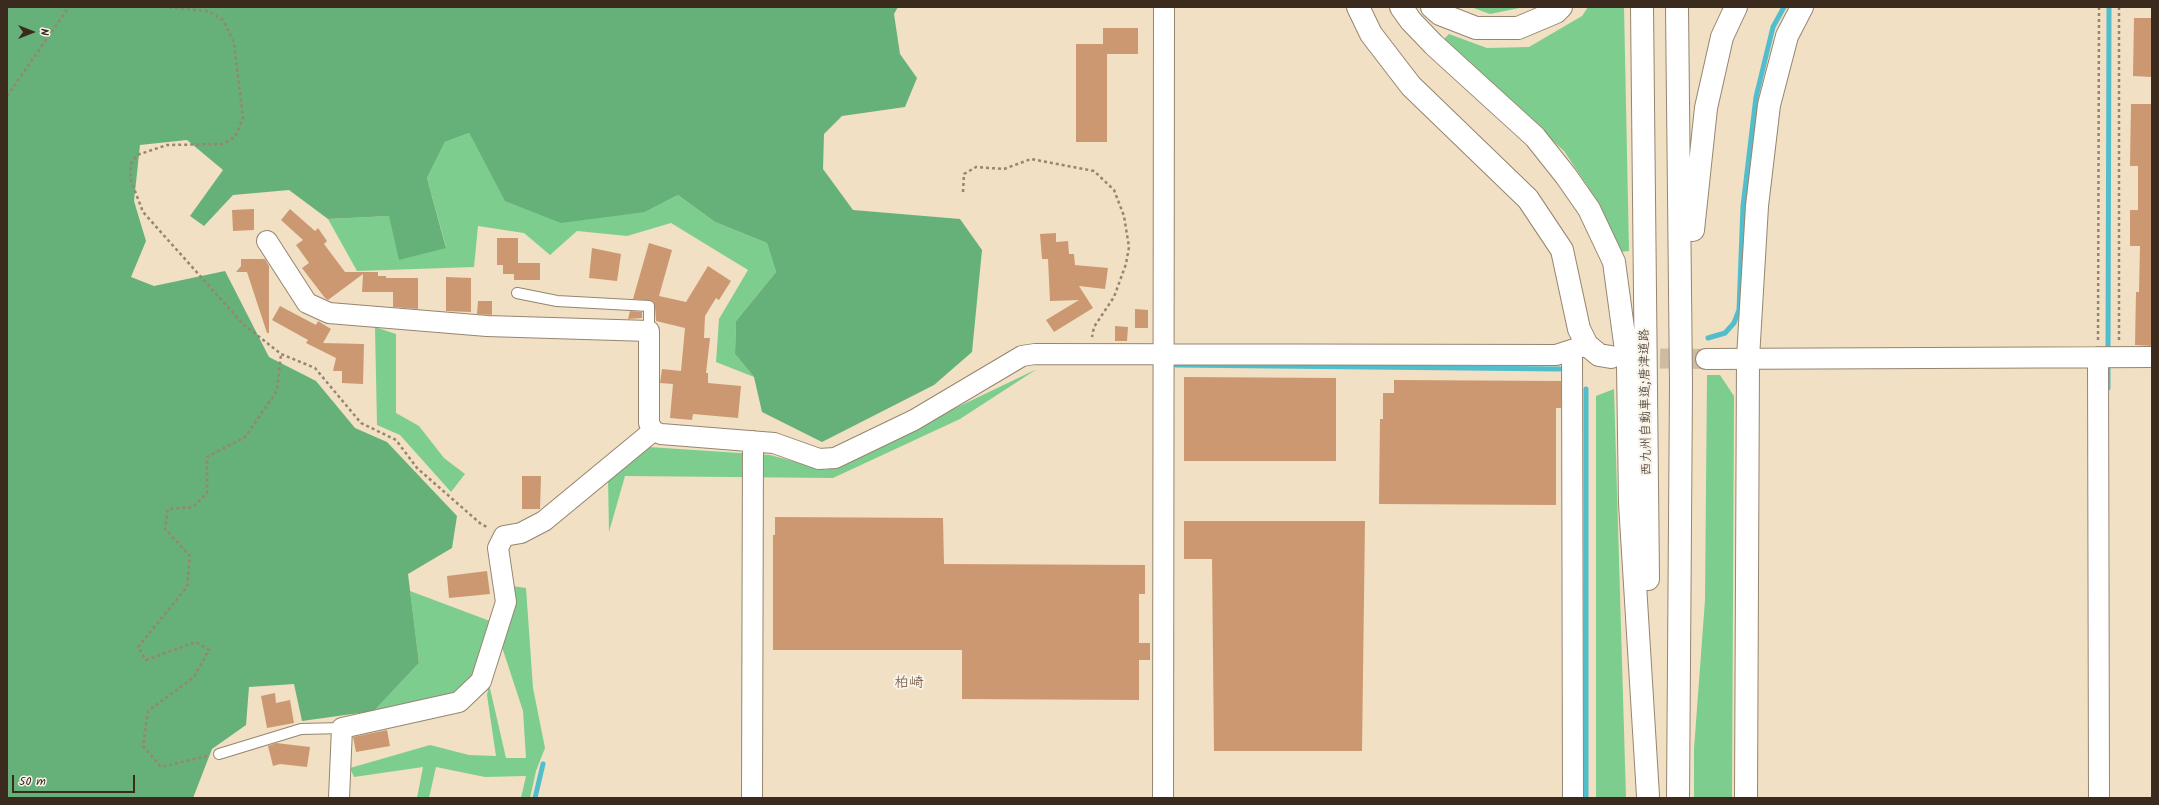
<!DOCTYPE html>
<html>
<head>
<meta charset="utf-8">
<style>
  body { margin:0 }
  #map { position:relative; width:2159px; height:805px; overflow:hidden; background:#f1e0c3; font-family:Kalam,sans-serif }
  canvas { display:block }
  .frame { position:absolute; inset:0; border:8px solid #3b2a1e; pointer-events:none }
  .north { position:absolute; left:12px; top:12px; width:40px; height:40px; -webkit-text-stroke:3px #f7f3e8; paint-order:stroke; rotate:90deg; font-size:11px; font-weight:700; line-height:16px; text-align:center; color:#3b2a1e }
  .north::after { content:''; display:block; margin:auto; width:14px; height:18px; background:#3b2a1e; clip-path:polygon(50% 0,100% 100%,50% 72%,0 100%) }
  .scale { position:absolute; left:12px; top:775px; width:123px; height:18px; box-sizing:border-box; border:2px solid #3b2a1e; border-top:0; padding-left:5px; font-size:12px; line-height:14px; white-space:nowrap; color:#3b2a1e; -webkit-text-stroke:3px #f7f3e8; paint-order:stroke }
</style>
</head>
<body>
<div id="map">
<canvas width="2159" height="805"></canvas>
<div class="frame"></div>
<div class="north">N</div>
<div class="scale">50 m</div>
</div>
<script>
const ctx = document.querySelector('canvas').getContext('2d');
ctx.lineJoin = 'round';
function fill(path, color) {
  ctx.fillStyle = color;
  ctx.fill(path, 'evenodd');
}
function shape(rows) {
  const path = new Path2D();
  for (const r of rows) {
    path.moveTo(r[0], r[1]);
    for (let i = 2; i < r.length; i += 2) path.lineTo(r[i], r[i + 1]);
  }
  return path;
}
function strokePath(path, color, width, dash) {
  ctx.strokeStyle = color;
  ctx.lineWidth = width;
  ctx.lineCap = dash ? 'butt' : 'round';
  ctx.setLineDash(dash || []);
  ctx.stroke(path);
}
function label(font, color, halo, rows, align = 'center') {
  ctx.font = font + ' Kalam,"Klee One",sans-serif';
  ctx.lineWidth = 4;
  ctx.setLineDash([]);
  ctx.textBaseline = 'middle';
  ctx.strokeStyle = halo;
  ctx.fillStyle = color;
  for (const [text, x, y, turn = 0] of rows) {
    ctx.save();
    ctx.translate(x, y);
    ctx.rotate((+turn || 0) * Math.PI / 180);
    ctx.textAlign = isNaN(turn) ? turn : align;
    if (halo) ctx.strokeText(text, 0, 0);
    ctx.fillText(text, 0, 0);
    ctx.restore();
  }
}
fill(shape([
  [1471,7,1524,7,1490,14],
  [1588,7,1624,7,1629,251,1620,252,1599,203,1564,151,1442,41,1449,34,1487,48,1529,47,1582,16],
  [469,133,505,200,645,212,678,195,715,222,767,243,776,272,736,321,735,354,754,377,716,362,719,319,748,270,671,223,627,236,577,231,550,255,524,233,478,226,474,267,357,271,328,219,389,216,446,247,427,178,445,142],
  [375,327,396,334,396,413,419,426,444,458,465,474,451,492,400,435,377,425],
  [1037,369,960,419,833,478,625,476,609,532,608,478,649,447,770,455,826,470],
  [1707,375,1720,375,1734,396,1732,798,1694,798,1694,749,1705,600],
  [1614,389,1626,798,1596,798,1596,396],
  [512,586,526,588,533,688,545,748,536,771,530,798,521,798,526,776,485,777,436,767,429,798,417,798,423,767,354,777,350,768,430,745,469,755,496,756,487,695,489,684,506,758,526,758,523,711,501,644],
  [410,591,490,621,475,674,450,695,374,711,419,663]
]), '#7dce8e');
fill(shape([
  [7,7,898,7,894,14,900,54,917,78,905,107,842,116,824,134,823,169,853,210,960,219,982,250,972,352,934,385,822,442,762,412,754,377,735,354,736,321,776,272,767,243,715,222,678,195,645,212,561,223,505,201,469,133,445,142,427,178,446,248,399,260,389,216,328,219,289,190,233,195,204,226,190,216,223,170,187,140,140,145,134,201,146,241,131,277,154,286,225,271,269,357,316,381,355,428,387,442,457,516,452,548,408,574,419,663,374,711,302,721,294,684,249,687,246,725,212,749,193,798,7,798]
]), '#66b179');
strokePath(shape([
  [1708,338,1725,333,1734,323,1739,310,1743,206,1756,97,1773,27,1784,7],
  [2108,354,2109,7],
  [1176,365,1560,369],
  [2108,388,2108,362],
  [1586,389,1586,798],
  [535,798,543,764]
]), '#52becc', 5);
fill(shape([
  [2134,18,2152,18,2152,77,2133,76],
  [1103,28,1138,28,1138,54,1107,54,1107,142,1076,142,1076,44,1103,44],
  [2131,104,2152,104,2152,346,2135,345,2136,292,2139,292,2140,246,2130,246,2130,210,2138,210,2138,166,2130,166],
  [254,209,254,230,233,231,232,210],
  [290,209,315,231,318,228,327,241,324,244,345,272,378,272,378,276,386,276,386,278,418,278,418,309,393,307,393,292,362,292,363,274,328,300,325,298,302,268,309,263,296,245,303,240,281,220],
  [1056,233,1056,242,1068,241,1069,254,1074,254,1075,265,1108,268,1105,289,1079,286,1093,308,1054,332,1046,320,1079,300,1050,301,1048,259,1042,259,1040,234],
  [497,238,518,238,518,263,540,263,540,280,514,280,514,274,503,274,503,265,497,265],
  [649,243,672,250,659,296,686,302,708,266,731,281,719,300,716,298,705,316,704,338,710,338,706,373,708,373,708,383,741,386,738,418,693,414,692,420,670,418,673,384,660,383,662,369,681,371,685,328,656,321,655,306,653,301,633,299],
  [592,248,621,254,617,281,589,278],
  [241,259,265,259,269,266,269,333,267,333,247,272,236,272,241,266],
  [446,277,471,278,471,312,446,311],
  [478,301,492,301,492,315,477,314],
  [280,306,316,325,318,321,331,329,323,343,364,344,363,384,342,383,342,371,333,371,336,358,306,343,308,340,272,320],
  [1135,309,1148,310,1148,328,1135,328],
  [630,311,642,312,642,318,628,319],
  [1115,326,1128,327,1127,341,1115,341],
  [1184,377,1336,378,1336,461,1184,461],
  [1394,380,1561,381,1561,408,1556,408,1556,505,1379,504,1380,419,1383,419,1383,393,1394,393],
  [522,476,541,476,540,509,522,509],
  [775,517,943,518,944,564,1145,565,1145,594,1139,594,1139,643,1150,643,1150,660,1139,660,1139,700,962,699,962,650,773,650,773,535,775,535],
  [1184,521,1365,521,1362,751,1214,751,1212,559,1184,559],
  [487,571,490,594,449,598,447,576],
  [275,693,276,703,290,700,294,723,267,728,261,696],
  [387,730,390,746,356,752,353,737],
  [276,743,310,747,307,767,280,764,273,766,268,746]
]), '#cc9871');
strokePath(shape([
  [1630,358,1706,359]
]), '#cdbca2', 20, [20, 10]);
const service = shape([
  [517,293,557,301,649,306,649,331],
  [219,754,301,729,342,728]
]);
const minor = shape([
  [267,241,307,303,329,313,487,326,649,331,649,423,653,431,661,434,774,443,819,459,835,458,914,420,1022,356,1035,354,1556,355,1587,345],
  [1572,351,1573,798],
  [2098,357,2099,798],
  [1706,359,2152,357],
  [339,798,342,728,459,702,481,681,506,602,498,548,504,536,521,533,544,521,653,431],
  [752,798,753,441],
  [1163,798,1164,7]
]);
const tertiary = shape([
  [1358,7,1371,34,1411,86,1528,199,1562,250,1579,329,1587,345,1599,355,1611,357],
  [1746,798,1748,358,1757,206,1769,105,1787,36,1802,7]
]);
const motorway = shape([
  [1401,7,1411,21,1434,45,1535,137,1566,176,1589,209,1614,262,1628,365,1630,503,1648,796],
  [1432,7,1440,14,1476,28,1518,28,1556,12,1561,7],
  [1642,7,1648,579],
  [1677,7,1681,384,1678,798],
  [1693,230,1706,108,1722,37,1736,7]
]);
strokePath(service, '#968570', 12);
strokePath(minor, '#968570', 22);
strokePath(tertiary, '#968570', 24);
strokePath(motorway, '#968570', 24);
strokePath(shape([
  [163,7,208,11,223,20,234,43,243,118,235,137,223,144,167,145,137,155,131,164,130,178,143,212,243,324,281,354,315,368,361,423,396,440,417,468,481,524,489,528],
  [7,96,69,7],
  [963,192,964,174,976,167,1004,169,1031,159,1094,171,1114,190,1124,216,1129,247,1126,264,1114,297,1094,327,1092,337],
  [2098,340,2099,7],
  [2119,340,2119,7],
  [207,756,161,767,143,746,148,711,194,677,209,650,196,642,146,660,138,647,187,587,190,556,165,529,168,509,193,507,207,493,207,457,245,437,277,391,281,354]
]), '#968570', 2.5, [3, 3]);
strokePath(service, '#fff', 10);
strokePath(minor, '#fff', 20);
strokePath(tertiary, '#fff', 22);
strokePath(motorway, '#fff', 22);
label('13px', '#3b2a1e', '#f7f3e8', [
  ["西九州自動車道;唐津道路",1647,402,-91]
]);
label('15px', '#6e503b', '#f7f3e8', [
  ["柏崎",909,684]
]);
</script>
</body>
</html>
